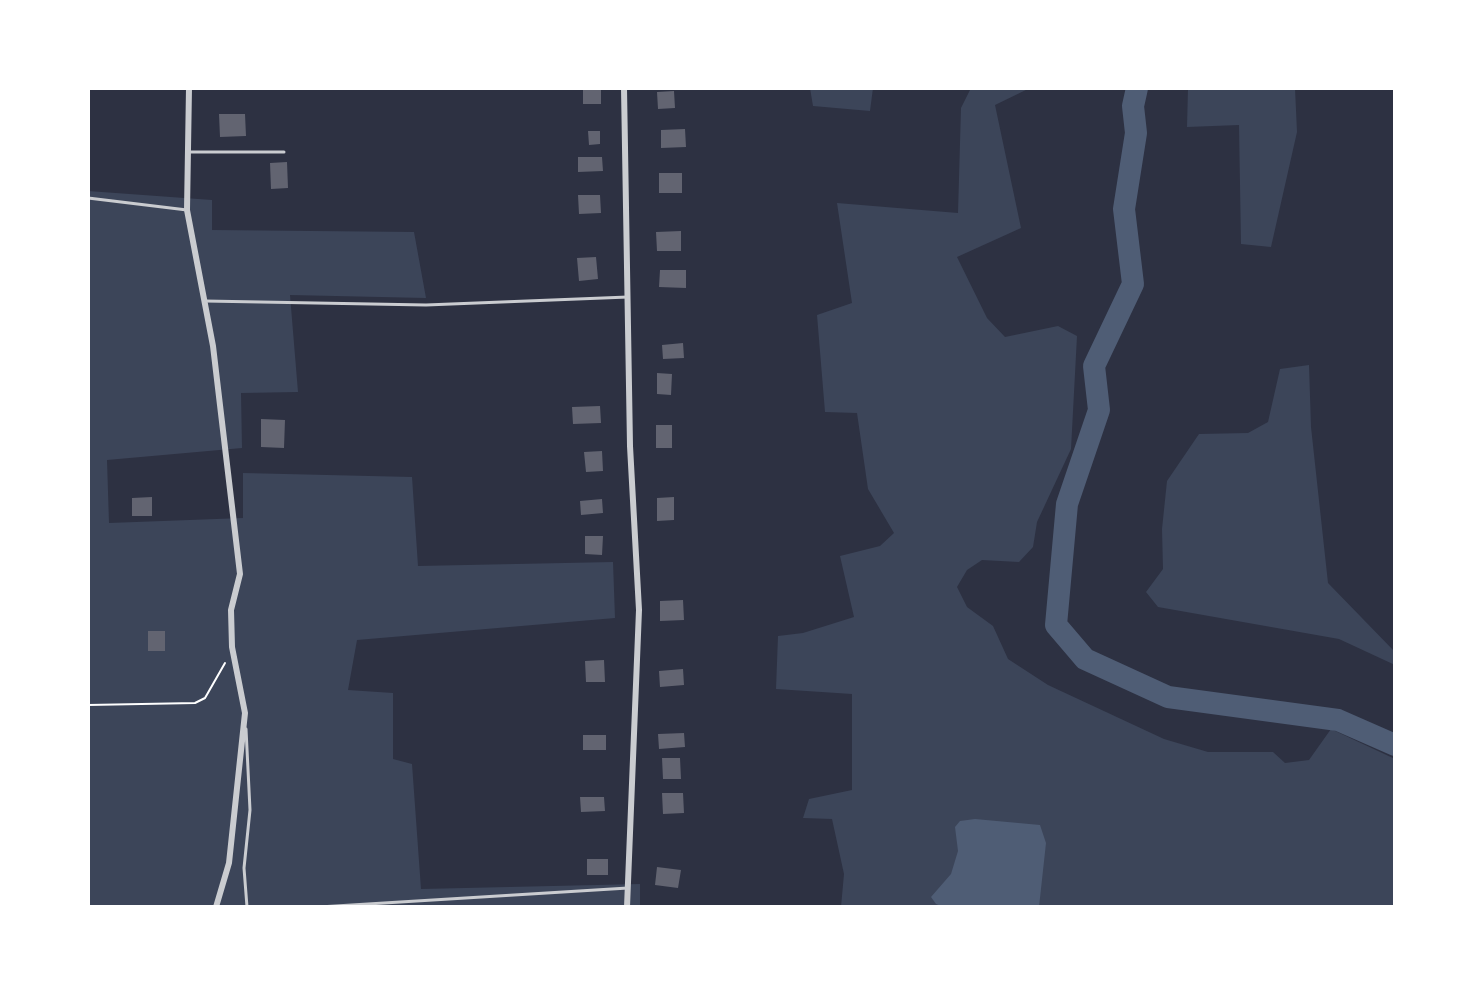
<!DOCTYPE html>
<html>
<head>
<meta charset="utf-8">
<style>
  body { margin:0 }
  #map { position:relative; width:1483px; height:995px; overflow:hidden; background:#2d3142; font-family:"PT Sans",sans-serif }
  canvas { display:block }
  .frame { position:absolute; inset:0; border:90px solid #fff; pointer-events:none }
</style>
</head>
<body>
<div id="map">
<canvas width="1483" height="995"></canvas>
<div class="frame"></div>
</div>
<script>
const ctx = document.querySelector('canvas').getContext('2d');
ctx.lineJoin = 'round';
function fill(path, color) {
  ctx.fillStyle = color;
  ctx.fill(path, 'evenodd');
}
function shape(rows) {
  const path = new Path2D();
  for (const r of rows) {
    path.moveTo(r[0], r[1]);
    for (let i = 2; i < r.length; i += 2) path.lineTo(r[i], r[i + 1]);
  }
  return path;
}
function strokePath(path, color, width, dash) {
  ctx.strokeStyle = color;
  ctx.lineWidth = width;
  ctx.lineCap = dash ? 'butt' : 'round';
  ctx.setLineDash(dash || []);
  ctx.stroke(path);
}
fill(shape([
  [810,88,873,88,870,111,813,106],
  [971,88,1030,88,995,105,1021,228,957,257,987,318,1005,337,1058,326,1077,336,1071,449,1037,522,1033,547,1019,562,982,560,967,570,957,587,967,607,993,626,1008,659,1048,685,1164,739,1208,752,1273,752,1285,763,1309,760,1331,729,1395,759,1395,907,841,907,844,874,832,819,803,818,809,799,852,790,852,694,776,689,778,636,803,633,854,617,840,556,880,546,894,533,868,489,857,413,825,412,817,315,852,303,837,203,958,213,961,108],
  [1188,88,1295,88,1297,132,1271,247,1241,244,1239,125,1187,127],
  [88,191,212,200,212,230,414,232,426,298,290,295,298,392,241,393,242,448,107,460,109,523,243,518,243,473,412,477,418,566,613,562,615,618,357,640,348,690,393,693,393,759,412,764,421,889,640,884,640,907,88,907],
  [1309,365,1311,427,1328,583,1395,652,1395,665,1339,639,1158,607,1146,592,1163,569,1162,529,1167,481,1199,434,1248,433,1268,422,1280,369]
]), '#3c4559');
fill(shape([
  [975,819,1040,825,1046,843,1039,907,943,907,936,904,931,897,951,874,958,851,955,827,960,821]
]), '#4f5d75');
strokePath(shape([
  [1137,88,1133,106,1136,133,1124,209,1133,284,1094,366,1099,410,1067,504,1056,625,1085,659,1168,697,1338,720,1395,745]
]), '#4f5d75', 22);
fill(shape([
  [583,88,601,88,601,104,583,104],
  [674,91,675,108,658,109,657,92],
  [219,114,245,114,246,136,220,137],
  [685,129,686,147,661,148,661,130],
  [588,131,600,131,600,144,589,145],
  [578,157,602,157,603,171,578,172],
  [287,162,288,188,271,189,270,163],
  [659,173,682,173,682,193,659,193],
  [578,195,600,195,601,213,579,214],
  [681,231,681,251,657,251,656,232],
  [596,257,598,279,579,281,577,258],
  [660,270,686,270,686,288,659,287],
  [683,343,684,358,663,359,662,345],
  [657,373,672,374,671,395,657,394],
  [600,406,601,423,573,424,572,407],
  [261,419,285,420,284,448,261,447],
  [656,425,672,425,672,448,656,448],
  [602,451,603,471,586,472,584,452],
  [152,497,152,516,132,516,132,498],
  [674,497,674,520,657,521,657,498],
  [602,499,603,513,581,515,580,501],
  [585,536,603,536,602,555,585,554],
  [683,600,684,620,660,621,660,601],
  [148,631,165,631,165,651,148,651],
  [604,660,605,682,586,682,585,661],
  [683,669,684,685,660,687,659,671],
  [684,733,685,747,659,749,658,734],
  [583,735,606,735,606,750,583,750],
  [662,758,680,758,681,779,663,779],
  [662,793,683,793,684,813,663,814],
  [580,797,604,797,605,811,581,812],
  [587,859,608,859,608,875,587,875],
  [657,867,681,870,678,888,655,885]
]), '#626471');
strokePath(shape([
  [88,705,195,703,205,698,225,663]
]), '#fff', 2);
strokePath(shape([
  [191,152,284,152],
  [88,198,187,210],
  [205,301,426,305,628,297],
  [246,729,250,810,244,868,247,907],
  [319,907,628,888]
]), '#caccd0', 3);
strokePath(shape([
  [189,88,187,210,213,346,240,574,231,610,232,647,245,713,229,863,216,907],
  [624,88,630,446,639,610,627,907]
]), '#caccd0', 6);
</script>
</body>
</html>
